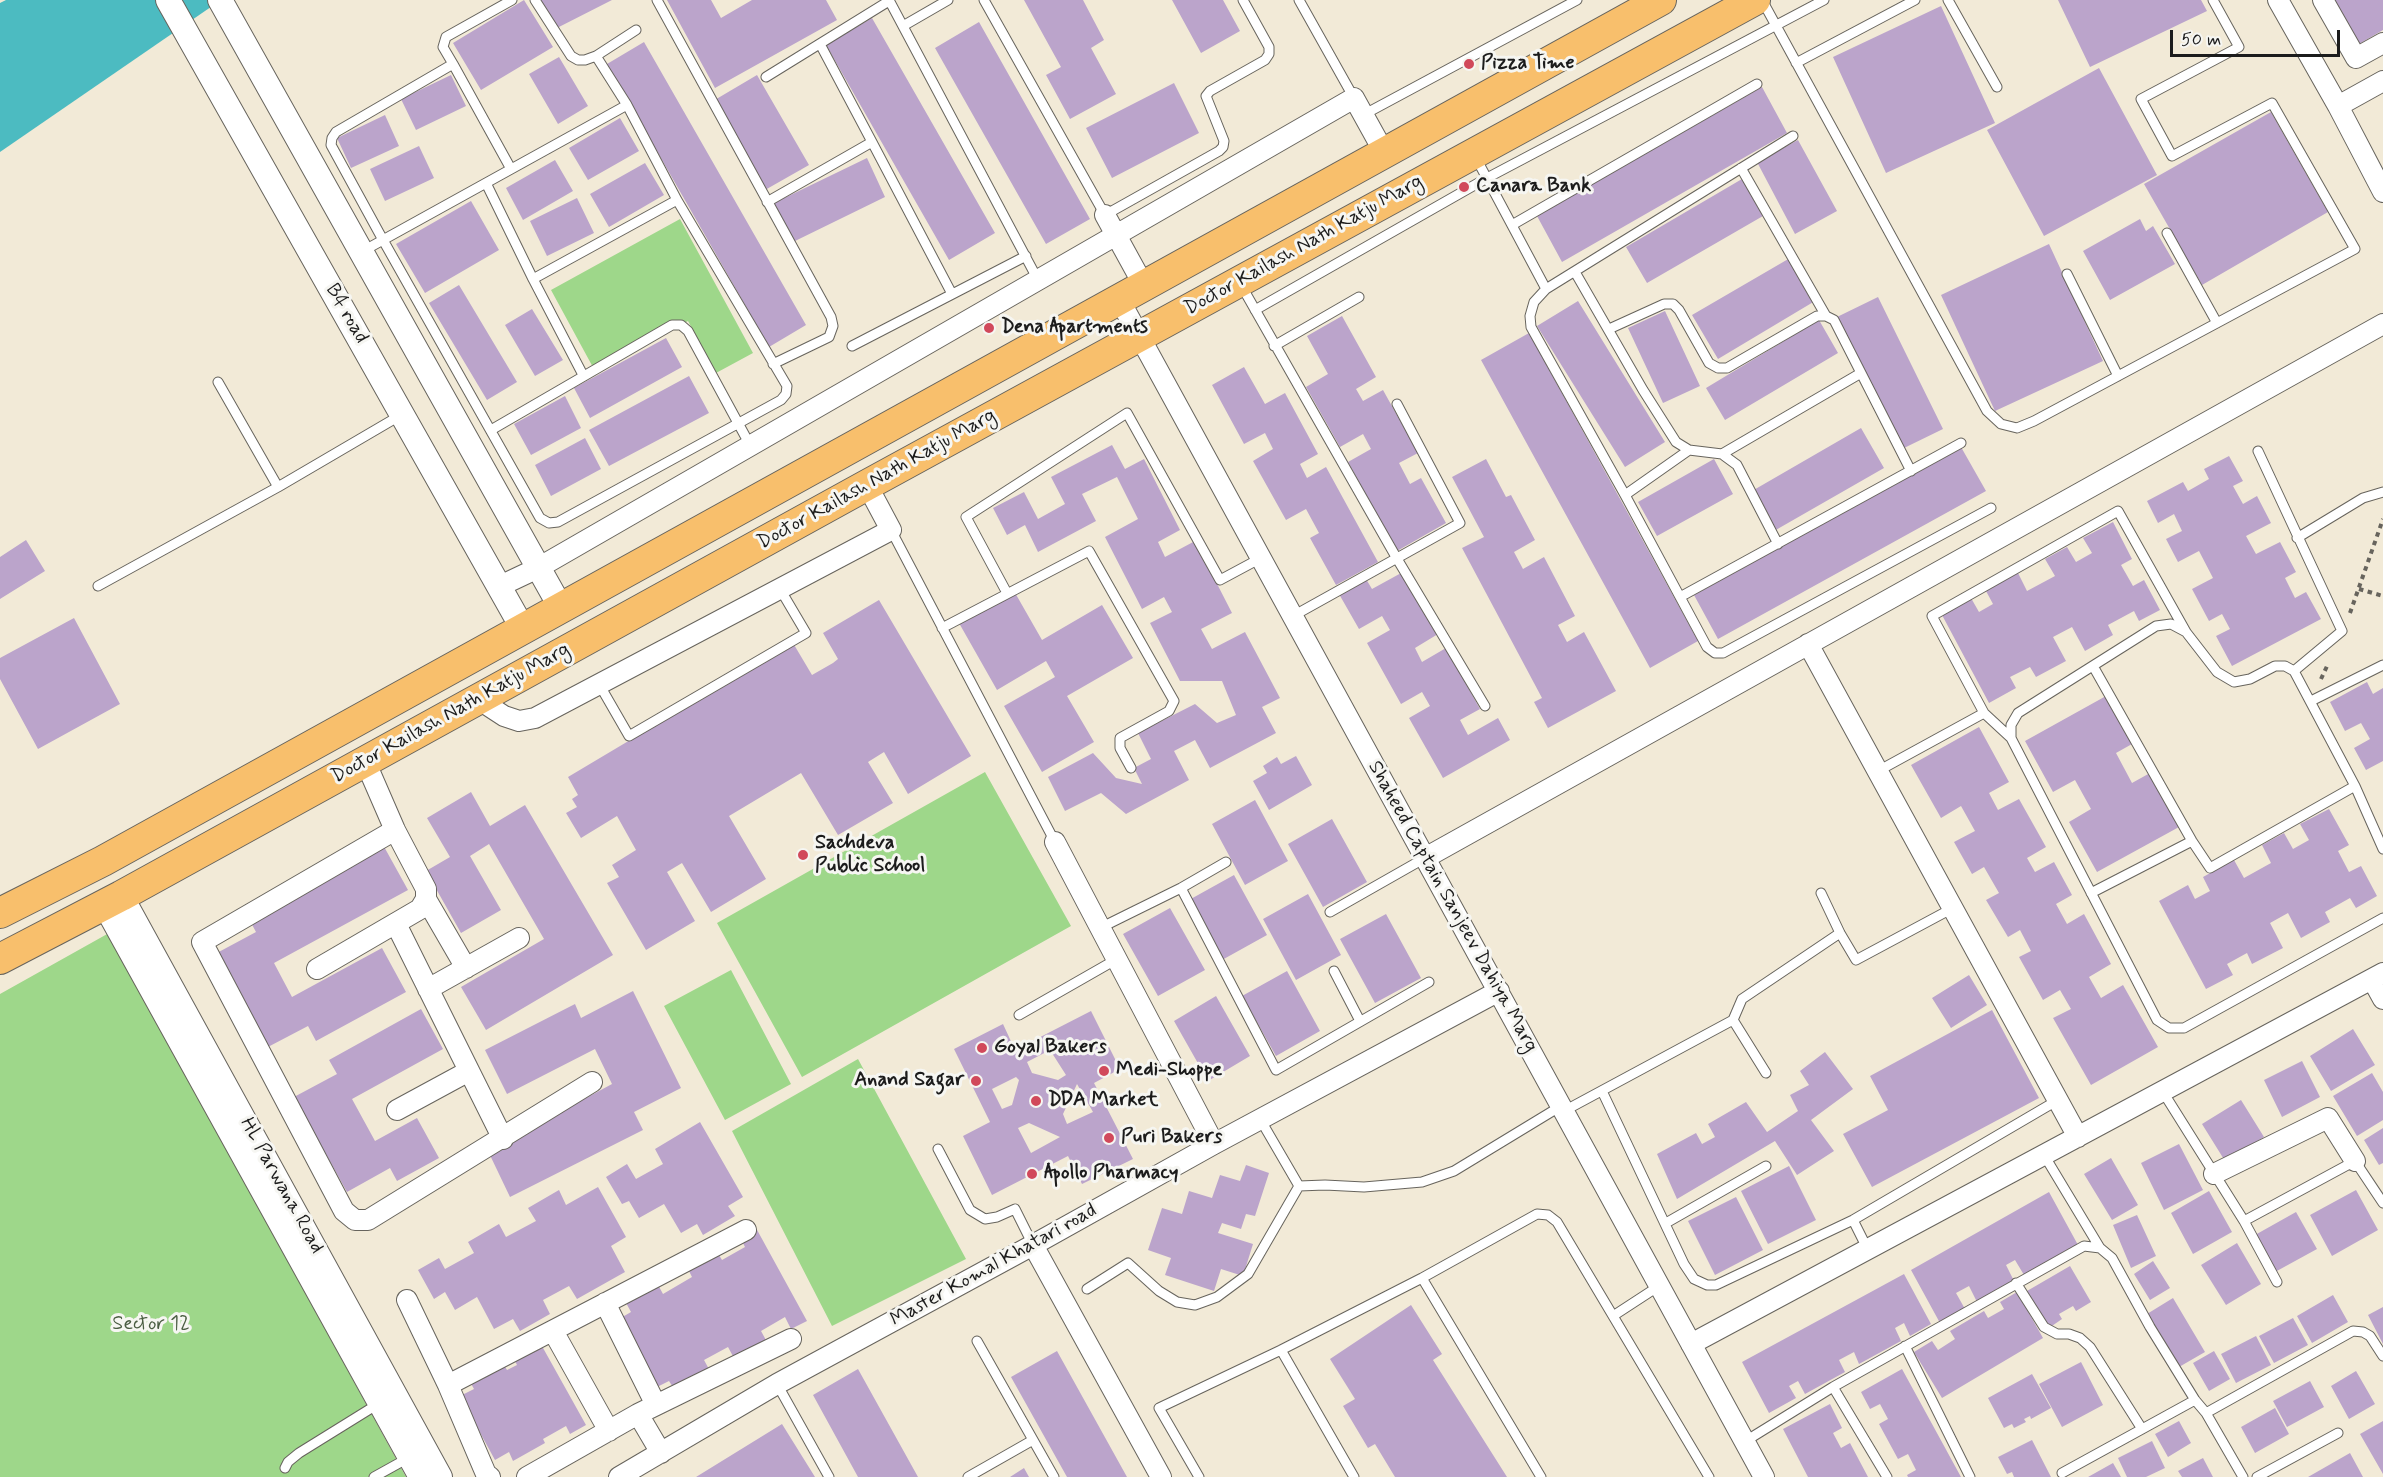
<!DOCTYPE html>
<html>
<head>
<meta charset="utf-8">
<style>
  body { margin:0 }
  #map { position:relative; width:2383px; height:1477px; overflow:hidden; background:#f2ead7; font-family:Mynerve,sans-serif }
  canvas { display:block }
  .scale { position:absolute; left:2170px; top:30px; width:170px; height:27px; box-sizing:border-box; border:3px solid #1c1c1c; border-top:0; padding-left:8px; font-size:18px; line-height:21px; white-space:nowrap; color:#1c1c1c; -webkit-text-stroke:4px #f6f6f2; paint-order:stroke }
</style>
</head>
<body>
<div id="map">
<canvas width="2383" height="1477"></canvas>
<div class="scale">50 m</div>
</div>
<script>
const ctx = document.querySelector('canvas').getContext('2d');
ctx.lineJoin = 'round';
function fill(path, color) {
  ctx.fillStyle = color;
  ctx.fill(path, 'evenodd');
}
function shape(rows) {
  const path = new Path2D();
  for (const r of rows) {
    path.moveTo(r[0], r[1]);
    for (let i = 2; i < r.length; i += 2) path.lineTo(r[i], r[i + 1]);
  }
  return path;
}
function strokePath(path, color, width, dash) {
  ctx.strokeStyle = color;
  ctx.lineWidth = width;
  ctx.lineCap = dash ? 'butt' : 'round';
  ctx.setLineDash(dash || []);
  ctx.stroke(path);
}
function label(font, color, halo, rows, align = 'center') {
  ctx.font = font + ' Mynerve,sans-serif';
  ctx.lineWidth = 6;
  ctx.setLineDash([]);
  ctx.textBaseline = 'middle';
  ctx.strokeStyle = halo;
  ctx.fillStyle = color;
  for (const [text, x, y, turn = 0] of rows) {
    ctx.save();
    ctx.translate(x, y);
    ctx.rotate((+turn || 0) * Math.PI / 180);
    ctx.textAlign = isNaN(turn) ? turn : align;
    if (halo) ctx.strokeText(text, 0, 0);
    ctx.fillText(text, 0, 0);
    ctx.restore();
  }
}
fill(shape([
  [680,219,753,353,716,373,688,321,595,371,551,290],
  [985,772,1071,926,802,1077,717,923],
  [109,933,406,1477,0,1477,0,994],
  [731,970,791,1084,725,1120,664,1006],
  [858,1059,966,1259,832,1326,732,1131]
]), '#9ed78a');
fill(shape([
  [6,0,221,0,0,152,0,3]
]), '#4cbbc1');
fill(shape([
  [524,0,553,47,481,90,453,43],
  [541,0,612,0,555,29],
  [667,0,711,0,721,18,752,0,826,0,837,20,715,88],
  [1024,0,1083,0,1104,40,1091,48,1116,94,1070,119,1046,75,1061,67],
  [1172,0,1223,0,1240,31,1201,53],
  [2058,0,2201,0,2207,11,2090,67],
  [2333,0,2383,0,2383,30,2359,44],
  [1941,6,1995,123,1886,173,1833,57],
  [872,18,995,233,949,260,826,45],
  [979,22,1090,219,1046,244,935,48],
  [644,42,806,325,769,347,607,64],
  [559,57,588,106,558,124,529,74],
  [2099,68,2157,175,2044,236,1987,130],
  [451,75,466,106,416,130,401,99],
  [757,75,809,165,765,190,713,101],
  [1174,83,1199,133,1112,178,1086,128],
  [1762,87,1787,133,1562,262,1537,216],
  [2271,112,2328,212,2202,285,2144,184],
  [385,115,399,146,351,168,337,138],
  [620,118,639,151,588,180,569,148],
  [1798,140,1837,211,1795,234,1757,162],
  [419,146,434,178,385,201,370,169],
  [867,158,885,197,793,242,774,203],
  [555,160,573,191,523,220,506,188],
  [645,163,664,195,609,227,590,194],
  [1742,179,1763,216,1647,283,1626,247],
  [577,198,594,233,547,256,530,221],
  [471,201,499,250,425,293,396,244],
  [2140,219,2146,231,2153,226,2175,264,2110,300,2083,251],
  [2049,244,2103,361,1995,411,1941,295],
  [1790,258,1815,301,1718,359,1692,315],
  [459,285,517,382,487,400,429,303],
  [1878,297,1943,429,1902,449,1837,317],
  [1578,301,1665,442,1625,467,1537,326],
  [532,309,563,360,535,376,505,325],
  [1665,311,1700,386,1663,403,1628,328],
  [1342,316,1376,377,1356,389,1363,401,1383,390,1418,453,1399,463,1410,484,1421,478,1446,523,1397,551,1348,462,1371,449,1363,434,1340,447,1306,387,1328,374,1307,336],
  [1819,320,1838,353,1725,420,1706,388],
  [1529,333,1698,641,1650,668,1481,360],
  [666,338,682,367,590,418,574,388],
  [1244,367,1265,404,1285,393,1318,454,1300,464,1307,478,1326,467,1378,562,1336,585,1310,538,1319,533,1306,509,1286,520,1253,461,1273,449,1265,433,1244,444,1212,385],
  [689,376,709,413,609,466,589,430],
  [565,396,581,428,531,455,514,424],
  [1861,428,1884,468,1774,531,1752,491],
  [585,438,601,469,551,496,535,465],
  [1112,445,1125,469,1144,459,1180,530,1158,542,1165,557,1195,541,1232,613,1201,629,1212,649,1245,632,1280,698,1262,707,1276,733,1210,768,1195,740,1174,751,1189,780,1126,814,1101,793,1065,811,1048,777,1093,753,1116,778,1142,784,1134,768,1151,759,1138,733,1195,704,1217,723,1236,715,1222,681,1180,681,1150,623,1172,612,1164,597,1142,609,1105,537,1138,519,1117,477,1082,494,1096,521,1038,552,1025,525,1007,535,993,508,1024,492,1038,519,1065,504,1051,477],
  [1961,447,1986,491,1718,639,1694,595],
  [2229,456,2243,481,2233,486,2243,504,2257,496,2271,523,2246,536,2256,554,2280,542,2296,572,2285,578,2295,598,2306,592,2321,619,2232,666,2216,636,2230,629,2222,614,2209,621,2192,589,2213,578,2199,551,2178,562,2166,539,2182,531,2174,514,2158,523,2147,501,2183,482,2188,491,2209,479,2204,469],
  [1486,459,1506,497,1511,495,1535,540,1514,552,1523,569,1544,557,1575,616,1558,625,1567,642,1584,632,1616,691,1548,728,1534,702,1542,698,1462,548,1484,537,1452,477],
  [1714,459,1733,494,1657,536,1638,502],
  [2113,522,2132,559,2121,565,2133,586,2144,580,2160,610,2139,621,2134,611,2108,625,2113,635,2085,651,2072,627,2053,637,2066,661,2036,677,2030,667,2010,677,2016,688,1989,703,1942,615,1971,598,1979,612,1993,604,1986,591,2018,573,2027,591,2055,576,2045,559,2067,547,2076,562,2092,553,2083,538],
  [26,540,45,571,0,599,0,557],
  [1403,572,1438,634,1415,648,1422,662,1446,648,1480,709,1460,720,1468,735,1498,718,1510,740,1443,778,1409,718,1430,706,1422,692,1401,704,1367,643,1390,630,1382,616,1359,629,1339,594,1366,579,1372,589],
  [1014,591,1042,640,1102,605,1133,658,1067,696,1094,742,1042,772,1004,706,1055,677,1046,661,997,690,959,623],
  [879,600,971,756,908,794,884,752,868,762,893,803,838,835,801,773,729,816,766,879,711,912,682,863,667,872,695,921,646,950,607,883,619,877,612,865,636,850,617,816,581,838,566,813,577,807,572,799,578,795,568,777,793,643,812,675,833,663,838,659,823,633],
  [74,618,120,704,38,749,0,679,0,658],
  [2367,682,2373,694,2383,688,2383,761,2366,770,2354,748,2370,739,2361,723,2345,731,2330,702],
  [2106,696,2132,744,2116,753,2132,783,2150,773,2179,827,2097,872,2069,822,2091,809,2075,780,2053,792,2025,741],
  [1979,727,2009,782,1989,793,1998,810,2019,799,2046,847,2027,858,2035,872,2054,862,2072,895,2056,904,2067,924,2084,914,2111,964,2089,977,2101,998,2123,985,2158,1047,2091,1085,2053,1018,2071,1009,2060,990,2043,1000,2019,957,2031,951,2020,930,2008,937,1986,900,1999,893,1984,867,1972,874,1954,842,1975,831,1961,806,1941,818,1911,765],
  [1296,756,1312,785,1269,810,1253,781,1267,773,1263,766,1277,757,1281,764],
  [471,792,490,826,525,805,613,955,486,1030,461,987,544,939,489,844,470,856,501,910,461,933,426,871,450,857,427,818],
  [1255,800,1288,861,1245,885,1212,824],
  [2329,809,2349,845,2338,851,2349,872,2361,866,2377,896,2356,908,2350,898,2325,912,2330,922,2301,938,2288,913,2270,923,2283,948,2252,964,2247,953,2227,964,2233,975,2206,989,2159,901,2188,885,2195,899,2210,891,2203,877,2234,860,2244,878,2271,863,2262,845,2284,833,2293,849,2309,840,2300,824],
  [1332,819,1367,882,1323,907,1288,844],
  [382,843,408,890,274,963,292,997,382,948,406,992,316,1041,308,1026,266,1048,215,954,256,932,248,917],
  [1234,875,1267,935,1222,960,1189,900],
  [1308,894,1341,955,1296,980,1263,919],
  [1170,908,1205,970,1158,996,1123,934],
  [1386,914,1421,978,1375,1003,1340,939],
  [1287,971,1320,1031,1276,1056,1242,996],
  [1969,975,1987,1005,1951,1028,1932,998],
  [633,991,681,1088,634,1112,643,1130,510,1197,488,1151,612,1084,595,1049,507,1094,485,1050,575,1004,581,1018],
  [1216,996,1250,1056,1208,1081,1174,1021],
  [421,1009,443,1049,352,1099,375,1141,417,1118,439,1158,397,1181,390,1168,347,1192,294,1097,337,1074,329,1060],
  [1992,1010,2039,1098,1872,1187,1843,1134,1888,1110,1870,1076],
  [1091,1011,1120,1069,1094,1083,1133,1159,1082,1184,1068,1156,992,1195,963,1136,990,1122,954,1049,1003,1024,1015,1050],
  [1050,1050,1066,1075,1058,1080,1032,1073,1027,1062],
  [1016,1077,1019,1080,1012,1105,1002,1109,992,1089],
  [1077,1084,1093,1112,1067,1124,1063,1114],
  [1029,1123,1060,1137,1031,1153,1018,1128],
  [2353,1029,2375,1065,2331,1091,2310,1056],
  [1825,1052,1853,1089,1811,1120,1834,1151,1797,1175,1775,1141,1677,1199,1657,1154,1696,1133,1702,1144,1715,1137,1708,1124,1746,1102,1767,1132,1798,1111,1790,1095,1809,1085,1800,1071],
  [2302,1061,2320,1097,2282,1117,2264,1080],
  [2372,1073,2383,1092,2383,1120,2357,1136,2333,1096],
  [2241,1100,2264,1137,2225,1161,2202,1124],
  [700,1122,743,1197,728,1206,735,1216,703,1235,697,1224,681,1233,664,1204,639,1218,629,1201,622,1204,606,1177,627,1164,636,1179,663,1164,655,1149],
  [2383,1128,2383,1163,2379,1165,2364,1140],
  [2179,1144,2203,1190,2164,1210,2141,1163],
  [2111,1158,2138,1205,2112,1220,2084,1174],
  [1246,1165,1269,1173,1255,1216,1246,1214,1241,1229,1222,1223,1218,1233,1253,1244,1243,1276,1221,1269,1214,1291,1165,1275,1171,1258,1148,1250,1162,1208,1182,1214,1189,1191,1212,1198,1220,1175,1240,1181],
  [1789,1166,1816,1220,1768,1244,1741,1191],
  [598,1187,626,1237,611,1246,625,1272,577,1299,569,1286,543,1300,550,1314,520,1331,513,1319,494,1329,477,1297,455,1310,445,1292,434,1299,418,1270,439,1258,445,1269,474,1253,468,1242,499,1224,506,1237,536,1221,528,1208,559,1190,566,1205],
  [2356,1190,2378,1230,2332,1256,2310,1215],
  [2209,1191,2232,1232,2193,1254,2171,1213],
  [2049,1192,2078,1245,2024,1275,2015,1260,2006,1265,2014,1281,1977,1302,1969,1286,1956,1293,1965,1309,1940,1323,1911,1270],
  [1736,1197,1763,1250,1715,1275,1688,1221],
  [2296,1212,2317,1249,2275,1272,2255,1235],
  [2137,1215,2156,1256,2131,1268,2113,1225],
  [756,1228,807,1321,791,1329,785,1317,761,1331,767,1342,735,1360,728,1347,704,1360,711,1373,676,1392,669,1381,657,1387,619,1319,631,1312,625,1301,657,1283,663,1294,692,1277,687,1267,716,1250,722,1260,745,1247,740,1237],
  [2237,1243,2261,1284,2226,1305,2201,1265],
  [2153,1261,2170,1288,2150,1300,2134,1274],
  [2070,1266,2091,1302,2076,1311,2073,1306,2059,1314,2062,1319,2049,1328,2027,1291],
  [1904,1274,1931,1324,1910,1336,1904,1323,1895,1328,1901,1341,1859,1364,1854,1352,1839,1360,1845,1372,1805,1394,1798,1381,1789,1386,1796,1398,1769,1413,1742,1362],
  [2017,1292,2043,1338,1942,1398,1914,1352,1932,1341,1938,1350,1955,1339,1950,1331,1984,1311,1988,1318,2004,1309,2000,1302],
  [2333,1295,2348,1322,2312,1343,2297,1316],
  [2173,1298,2205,1352,2179,1367,2147,1314],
  [1411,1305,1442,1354,1433,1360,1507,1477,1395,1477,1375,1444,1368,1448,1343,1406,1355,1399,1330,1359],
  [2383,1307,2383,1344,2368,1315],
  [2293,1318,2308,1345,2274,1363,2259,1336],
  [2256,1336,2271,1365,2236,1383,2221,1354],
  [538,1339,586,1425,570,1434,566,1426,543,1439,545,1443,513,1461,509,1452,495,1460,460,1396,474,1389,468,1378,501,1360,507,1370,517,1365,515,1361],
  [1057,1351,1127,1477,1067,1477,1011,1377],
  [2214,1351,2230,1379,2209,1391,2193,1363],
  [2081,1362,2103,1405,2062,1427,2039,1384],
  [858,1369,918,1477,858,1477,813,1395],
  [1902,1369,1961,1477,1908,1477,1907,1475,1916,1470,1908,1454,1898,1459,1879,1424,1888,1419,1880,1404,1870,1409,1861,1392],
  [2356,1371,2375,1404,2349,1419,2331,1386],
  [2032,1374,2051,1408,2031,1419,2030,1416,2024,1419,2026,1422,2014,1428,2012,1424,2004,1428,1988,1398],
  [2310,1381,2324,1407,2287,1427,2273,1401],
  [1830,1404,1842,1428,1833,1433,1841,1448,1850,1443,1868,1477,1808,1477,1783,1429],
  [2275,1408,2289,1434,2255,1453,2241,1427],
  [2179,1421,2191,1443,2168,1457,2155,1434],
  [2383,1421,2383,1474,2360,1434],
  [782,1424,815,1477,696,1477],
  [2032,1440,2051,1477,2014,1477,2012,1472,2007,1474,1998,1457],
  [2152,1441,2165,1468,2146,1477,2127,1477,2118,1458],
  [2350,1453,2363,1477,2308,1477],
  [2203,1458,2213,1477,2182,1477,2178,1471],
  [2113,1463,2121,1477,2088,1477],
  [1024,1468,1029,1477,1010,1477]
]), '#bba4cb');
const service = shape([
  [535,0,571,56,578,60,585,60,596,56,636,30],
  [657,0,831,317,833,326,829,337,773,364],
  [889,0,1038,280],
  [984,0,1105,215,1219,151,1223,147,1224,141,1206,96,1210,91,1265,60,1269,54,1269,47,1243,0],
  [1299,0,1354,98],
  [1762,0,1987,411,2001,424,2017,428,2034,421,2355,249,2272,103,2172,156,2141,99,2239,47,2213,0],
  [1948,0,1997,87],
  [903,26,948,0],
  [820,44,872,142],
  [1796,63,1915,0],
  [453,64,443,47,446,37,512,0],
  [766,77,889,1],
  [1363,115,1577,0],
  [1476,158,1546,289,1793,136],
  [1741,168,1826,316],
  [511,169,453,64,336,132,332,138,331,145,383,240,540,518,549,523,558,522,781,400,786,394,787,386,677,200,627,105,596,56],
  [486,183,533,279,583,375],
  [767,202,872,142,952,294],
  [1512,225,1757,84],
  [2167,233,2217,323],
  [363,251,627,105],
  [1575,272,1643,390,1676,442,1689,450,1722,454,1737,465,1778,544],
  [2067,274,2118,376],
  [533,279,677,200],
  [1241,285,1396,557,1485,706],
  [1546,289,1534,302,1530,316,1531,327,1625,495,1707,647,1715,653,1723,653,1991,508],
  [1255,310,1487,178,1824,0],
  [1609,329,1664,304,1673,304,1679,310,1709,363,1718,368,1727,368,1817,316,1826,316,1834,320,1911,471],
  [852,346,1026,256],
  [1274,346,1359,297],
  [218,382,278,487],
  [491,430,672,325,681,325,688,331,750,445],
  [2258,451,2342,631,2294,671],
  [1722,454,1861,373],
  [1625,495,1689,450],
  [891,530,1055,842],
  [2297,538,2363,498,2383,492],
  [98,586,278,487,401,415],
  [1007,593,966,517,1127,413,1220,580,1261,558],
  [1680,597,1961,443],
  [1293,616,1460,523,1397,404],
  [942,628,1089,551,1174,701,1169,711,1120,738,1120,748,1131,768],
  [2186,632,2118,511,1932,616,1984,713,2011,738,2157,1020,2169,1028,2184,1028,2383,918],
  [2093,666,2192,841,2210,868,2355,786],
  [599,684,629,736,806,633,780,589],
  [2311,701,2383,665],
  [2011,738,2011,725,2018,713,2156,626,2171,624,2186,632,2217,672,2234,682,2250,679,2275,666,2285,666,2294,671,2355,786,2383,849],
  [1878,771,1984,713],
  [1181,888,1276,1070,1429,982],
  [1821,893,1840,933,1856,960,1953,908],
  [2091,893,2192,841],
  [1330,912,1425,858],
  [1100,928,1181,888,1226,862],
  [1334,971,1360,1021],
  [1019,1015,1117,959],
  [1733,1020,1766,1073],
  [1602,1091,1684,1264,1694,1279,1707,1285,1716,1285,1853,1220,2058,1100],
  [2163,1092,2244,1221,2277,1282],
  [1564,1111,1733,1020,1742,999,1840,933],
  [1260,1119,1299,1186],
  [938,1149,970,1210,985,1219,997,1217,1015,1209,1033,1245],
  [2044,1155,2100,1248],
  [1299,1186,1325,1185,1364,1187,1422,1182,1454,1171,1561,1106],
  [1853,1220,1868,1250],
  [2244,1221,2355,1161,2383,1203],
  [1666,1223,1766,1166],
  [1422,1278,1541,1477],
  [2016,1283,2044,1327,2057,1334,2069,1334,2080,1338,2090,1347,2142,1429],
  [1087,1289,1128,1263,1159,1291,1177,1302,1195,1305,1217,1297,1248,1274,1299,1186],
  [1613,1316,1659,1286],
  [977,1341,1054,1477],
  [1905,1346,1970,1477],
  [1281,1350,1354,1477],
  [777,1384,829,1477],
  [1833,1387,1887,1477],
  [2206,1413,2353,1331,2363,1332,2370,1336,2383,1356],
  [1744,1442,1833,1387,2084,1246,2100,1248,2112,1258,2150,1327,2195,1400,2206,1413,2243,1477],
  [285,1468,288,1462,299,1453,378,1404],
  [2062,1473,2195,1400],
  [374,1477,410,1457],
  [968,1477,1033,1440],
  [1199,1477,1159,1408,1281,1350,1422,1278,1537,1214,1548,1215,1557,1222,1709,1477],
  [2257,1477,2338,1433]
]);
const minor = shape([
  [2278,0,2338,106,2383,192],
  [2323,0,2356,58,2383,43],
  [2338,106,2383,81],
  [1105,215,1144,286],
  [1119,299,1764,1477],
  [500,586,538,568,1354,98,1385,154],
  [1808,644,2078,1137],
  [478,699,504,716,519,721,535,718,891,530,867,485],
  [395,830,202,942,344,1211,355,1220,368,1220,592,1082],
  [1055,842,1214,1144],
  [1425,858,2383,324],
  [426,899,466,968],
  [396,924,503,1139],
  [317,969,420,909,426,899,426,889,395,830,365,761],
  [2372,979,2383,999],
  [428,989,519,938],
  [397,1110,469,1071],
  [2214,1174,2328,1118,2355,1161],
  [1033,1245,1161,1477],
  [407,1300,448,1385,486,1474,490,1477],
  [605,1303,656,1405],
  [553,1331,609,1431],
  [1691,1344,2383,973],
  [448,1385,746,1230],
  [638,1414,791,1339],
  [527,1477,638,1414,661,1453],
  [619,1477,777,1384,1033,1245,1214,1144,1499,991]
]);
const tertiary = shape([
  [168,0,523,629],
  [220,0,561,608],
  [121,896,440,1477],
  [105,905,421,1477]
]);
const primary = shape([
  [0,913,103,861,1661,0],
  [0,959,121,896,867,485,1755,0]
]);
strokePath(service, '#67645d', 11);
strokePath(minor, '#67645d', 22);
strokePath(tertiary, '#67645d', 26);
strokePath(primary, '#67645d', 32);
strokePath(shape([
  [2359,589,2383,596],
  [2350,613,2383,519],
  [2321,679,2328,664]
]), '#67645d', 4, [4.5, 4.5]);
strokePath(service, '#fff', 9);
strokePath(minor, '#fff', 20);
strokePath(tertiary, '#fff', 24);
strokePath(primary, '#f8bf6c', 30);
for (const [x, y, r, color] of [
  [1469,64,6,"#d1495b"],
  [1464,187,6,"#d1495b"],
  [989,328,6,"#d1495b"],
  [803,855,6,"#d1495b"],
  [982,1048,6,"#d1495b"],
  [1104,1071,6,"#d1495b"],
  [976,1081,6,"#d1495b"],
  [1036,1101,6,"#d1495b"],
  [1109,1138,6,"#d1495b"],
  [1032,1174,6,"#d1495b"]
]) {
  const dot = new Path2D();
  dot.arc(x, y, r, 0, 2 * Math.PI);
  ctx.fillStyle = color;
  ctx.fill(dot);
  strokePath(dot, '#f6f6f2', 2);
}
label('bold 20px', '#1c1c1c', '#f6f6f2', [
  ["Pizza Time",1481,64],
  ["Canara Bank",1476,187],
  ["Dena Apartments",1001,328],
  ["Sachdeva",815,844],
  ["Public School",815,867],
  ["Goyal Bakers",994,1048],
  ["Medi-Shoppe",1116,1071],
  ["Anand Sagar",964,1081,"right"],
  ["DDA Market",1048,1101],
  ["Puri Bakers",1121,1138],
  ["Apollo Pharmacy",1044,1174]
], 'left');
label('20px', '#1c1c1c', '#f6f6f2', [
  ["Doctor Kailash Nath Katju Marg",1304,246,-29],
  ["B4 road",346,314,60],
  ["Doctor Kailash Nath Katju Marg",877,480,-29],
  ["Doctor Kailash Nath Katju Marg",451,714,-29],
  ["Shaheed Captain Sanjeev Dahiya Marg",1452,907,61],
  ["HL Parwana Road",281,1186,61],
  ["Master Komal Khatari road",994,1266,-29]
]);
label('20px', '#4a5d42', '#f6f6f2', [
  ["Sector 12",151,1325]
]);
</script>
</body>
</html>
